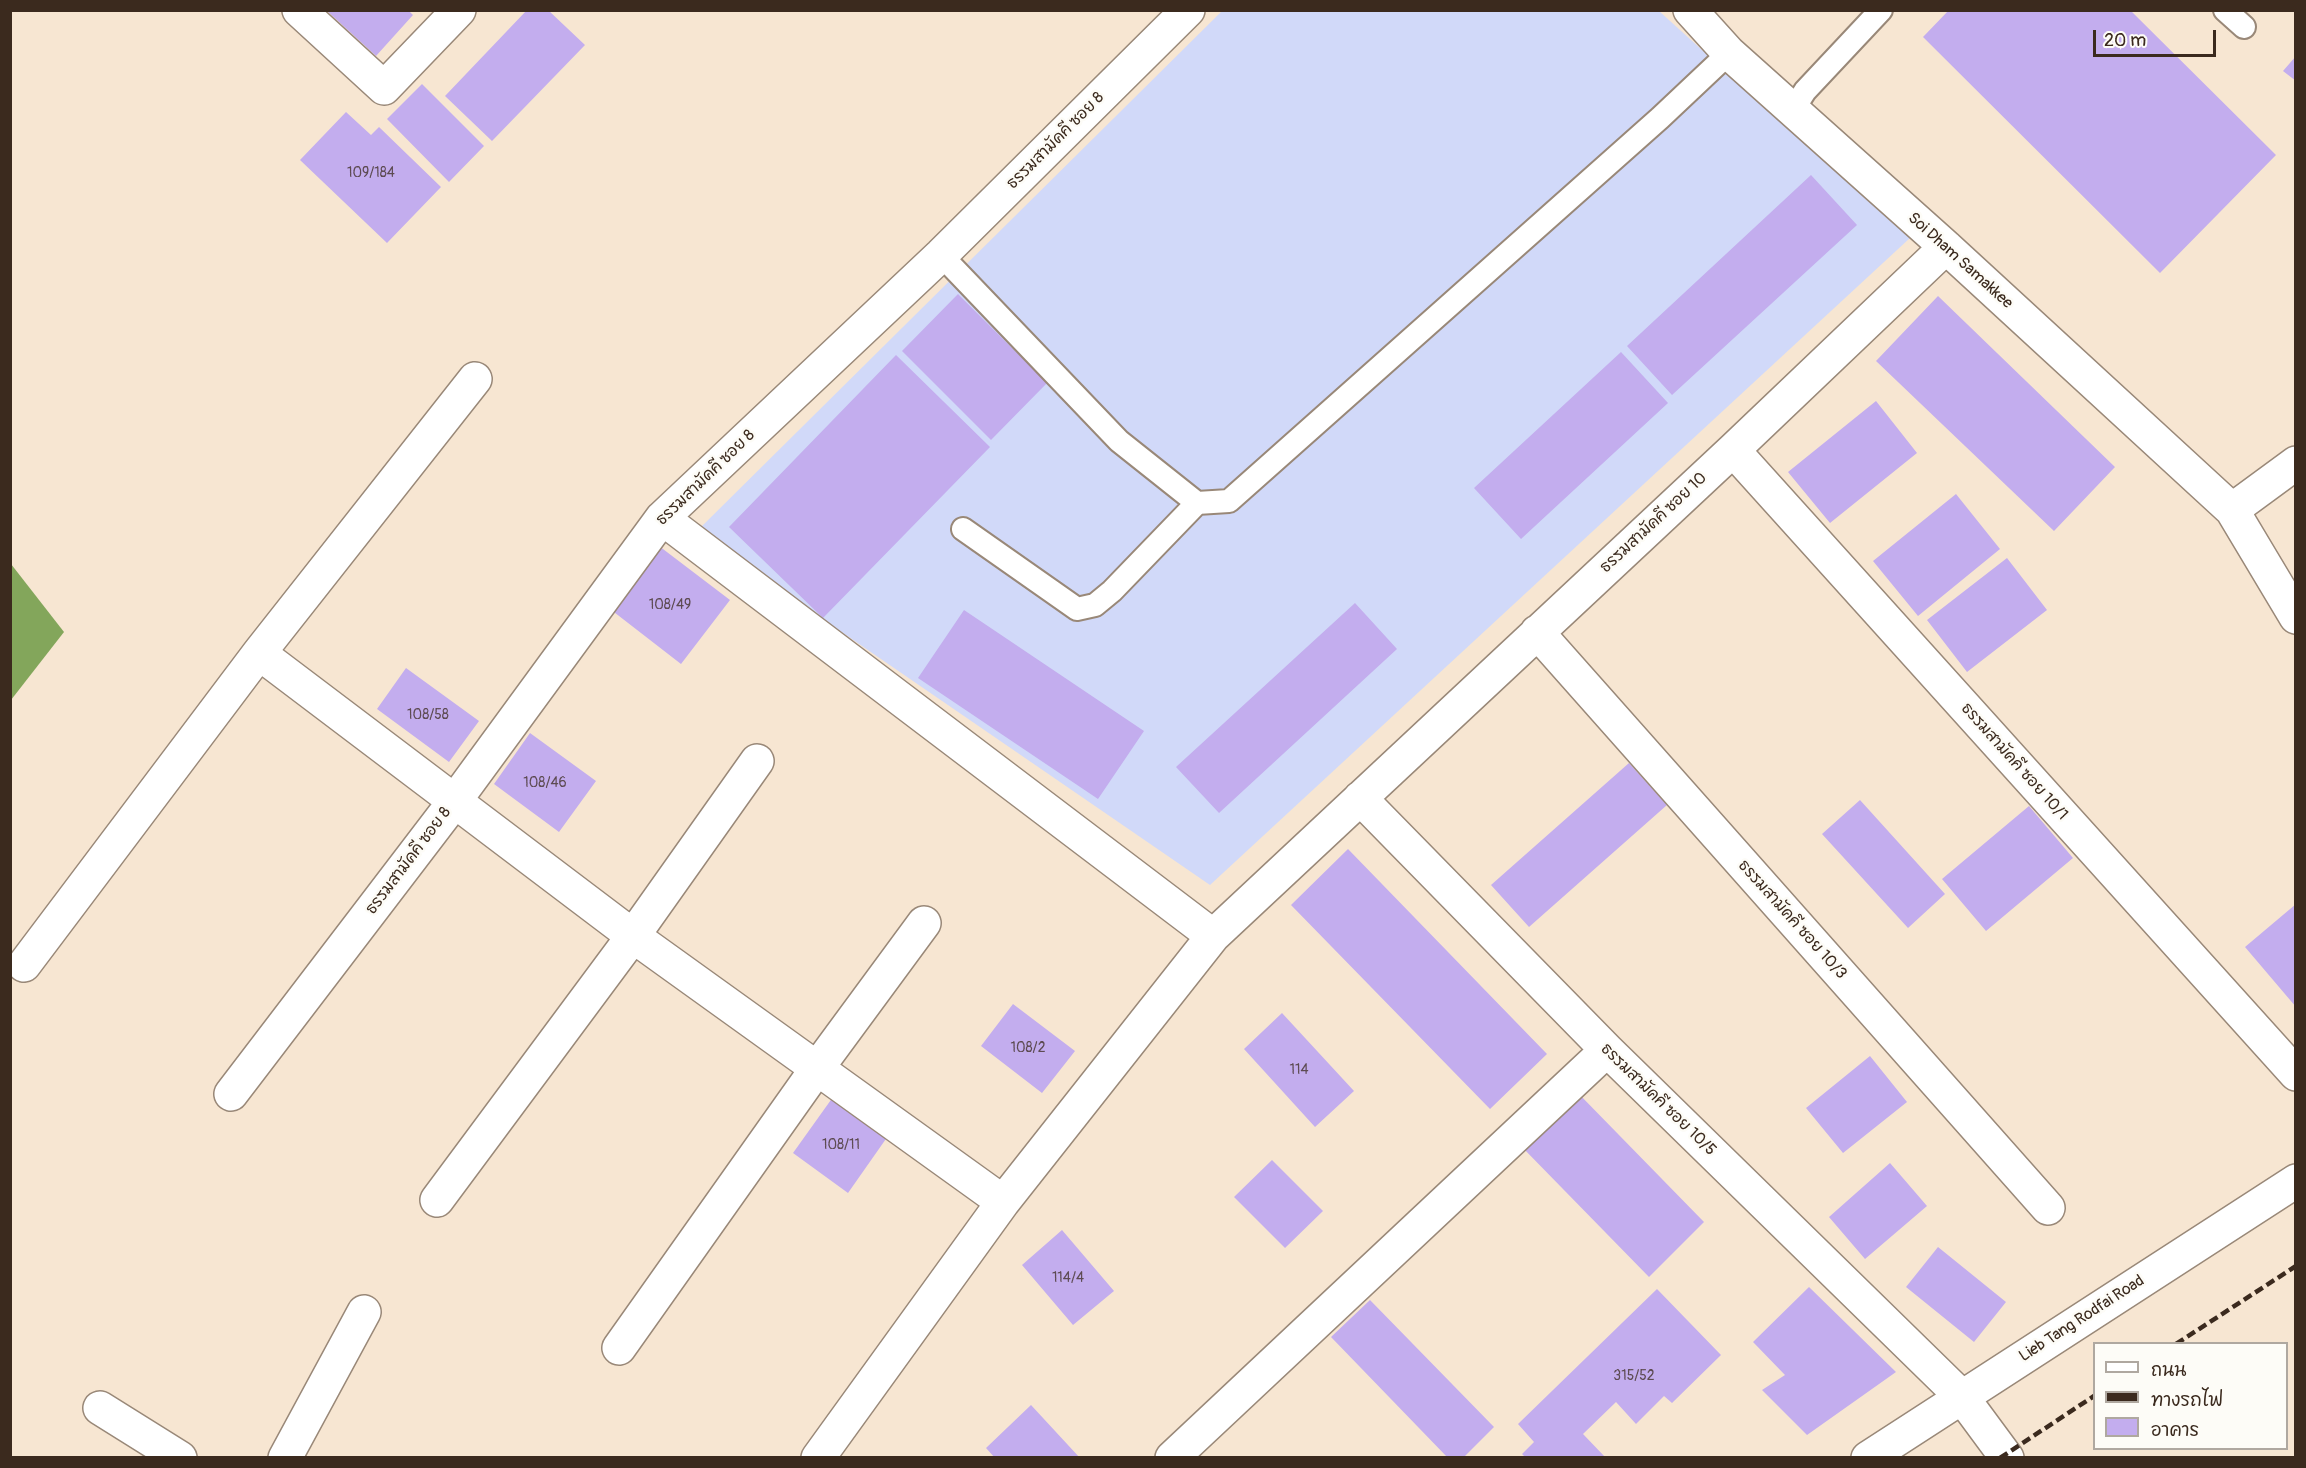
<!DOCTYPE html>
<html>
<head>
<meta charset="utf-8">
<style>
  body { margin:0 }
  #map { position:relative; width:2306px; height:1468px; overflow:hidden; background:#f7e6d2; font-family:Pangolin,"Playpen Sans Thai",sans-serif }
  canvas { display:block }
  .frame { position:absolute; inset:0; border:12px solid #3b2a1e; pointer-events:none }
  .legend { position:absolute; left:2093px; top:1342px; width:195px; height:108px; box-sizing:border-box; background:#fdfcf7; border:2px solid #afa8a0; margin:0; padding:8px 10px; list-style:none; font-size:18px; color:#3b2a1e }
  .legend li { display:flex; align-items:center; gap:12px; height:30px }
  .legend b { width:30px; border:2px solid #afa8a0 }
  .scale { position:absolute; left:2093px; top:30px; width:123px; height:27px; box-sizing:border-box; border:3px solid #3b2a1e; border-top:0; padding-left:8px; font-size:18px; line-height:21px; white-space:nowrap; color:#3b2a1e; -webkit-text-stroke:4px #fdfcf7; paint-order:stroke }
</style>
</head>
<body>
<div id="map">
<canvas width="2306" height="1468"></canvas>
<div class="frame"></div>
<ul class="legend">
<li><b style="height:8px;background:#fff"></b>ถนน</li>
<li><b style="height:8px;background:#3b2a1e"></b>ทางรถไฟ</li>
<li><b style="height:16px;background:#c3adee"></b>อาคาร</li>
</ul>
<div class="scale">20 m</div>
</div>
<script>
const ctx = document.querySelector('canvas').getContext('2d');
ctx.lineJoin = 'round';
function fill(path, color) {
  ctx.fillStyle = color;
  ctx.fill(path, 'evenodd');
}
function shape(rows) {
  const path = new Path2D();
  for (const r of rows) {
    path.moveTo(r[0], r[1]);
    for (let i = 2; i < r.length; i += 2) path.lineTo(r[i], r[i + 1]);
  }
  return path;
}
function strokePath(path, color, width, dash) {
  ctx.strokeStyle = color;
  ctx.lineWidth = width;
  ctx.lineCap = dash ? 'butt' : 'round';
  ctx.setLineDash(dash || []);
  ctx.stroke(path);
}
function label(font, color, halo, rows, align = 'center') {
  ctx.font = font + ' Pangolin,"Playpen Sans Thai",sans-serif';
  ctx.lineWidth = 5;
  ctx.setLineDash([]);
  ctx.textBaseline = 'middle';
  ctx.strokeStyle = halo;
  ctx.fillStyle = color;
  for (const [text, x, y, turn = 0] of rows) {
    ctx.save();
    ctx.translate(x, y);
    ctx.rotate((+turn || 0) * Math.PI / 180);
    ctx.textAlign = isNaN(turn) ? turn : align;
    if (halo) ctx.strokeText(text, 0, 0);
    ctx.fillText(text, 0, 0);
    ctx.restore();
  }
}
fill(shape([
  [1222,11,1659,11,1910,238,1210,885,696,532]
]), '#d1d9f9');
fill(shape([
  [11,564,64,632,11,700]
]), '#83a65b');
fill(shape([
  [326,10,408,10,413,15,376,56],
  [527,10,548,10,585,45,492,141,445,96],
  [1949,10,2130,10,2276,155,2160,273,1923,37],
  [2296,56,2296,81,2283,71],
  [422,84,484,146,449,182,387,119],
  [346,112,371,135,379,127,441,187,387,243,300,160],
  [1811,175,1857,225,1672,395,1627,346],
  [958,294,1047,383,991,440,902,351],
  [1938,296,2115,467,2054,531,1876,361],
  [1621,352,1668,403,1521,539,1474,488],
  [896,355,990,447,823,618,729,527],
  [1876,401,1917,453,1830,523,1788,472],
  [1956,494,2000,549,1918,616,1873,561],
  [659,546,730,600,681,664,610,609],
  [2007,558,2047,610,1967,672,1927,620],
  [1355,603,1397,649,1219,813,1176,767],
  [964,610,1144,731,1098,799,918,678],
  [406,668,479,721,449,762,377,709],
  [530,733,596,781,559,832,494,784],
  [1629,763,1667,805,1529,927,1491,885],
  [1860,800,1945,894,1908,928,1822,834],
  [2029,806,2073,858,1986,931,1942,879],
  [1348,849,1547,1054,1490,1109,1291,905],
  [2296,904,2296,1007,2245,947],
  [1013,1004,1075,1051,1042,1093,981,1046],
  [1282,1013,1354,1091,1315,1127,1244,1049],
  [1870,1056,1907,1102,1843,1153,1806,1108],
  [1576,1091,1704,1222,1649,1277,1520,1145],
  [833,1097,888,1136,848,1193,793,1153],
  [1272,1160,1323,1211,1285,1248,1234,1197],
  [1890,1163,1927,1206,1865,1259,1829,1217],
  [1062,1230,1114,1291,1073,1325,1022,1265],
  [1938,1247,2006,1302,1974,1342,1906,1287],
  [1809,1287,1896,1372,1807,1435,1762,1390,1785,1375,1753,1342],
  [1657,1289,1721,1355,1672,1403,1664,1396,1636,1424,1616,1402,1583,1434,1606,1458,1526,1458,1522,1454,1534,1442,1518,1424],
  [1370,1300,1494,1427,1463,1458,1448,1458,1331,1337],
  [1031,1405,1080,1458,995,1458,986,1448]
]), '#c3adee');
const service = shape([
  [2225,10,2244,27],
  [1793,110,1805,91,1881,10],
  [941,255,1119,441,1197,503,1229,501,1660,118,1729,53],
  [963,529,1077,609,1095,605,1112,591,1197,503]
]);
const minor = shape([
  [299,10,384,88,459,10],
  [1690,10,1729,53,1946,247,2232,510,2296,617],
  [1733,450,2296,1074],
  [2232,510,2296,463],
  [662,518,1213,936],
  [1537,632,2048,1208],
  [259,653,633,936,1003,1202],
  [1360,798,1607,1050,1962,1397,2007,1458],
  [24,965,259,653,475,379],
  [231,1094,454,802,662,518,941,255,1188,10],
  [437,1200,633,936,757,761],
  [619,1348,818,1067,924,923],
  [100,1408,180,1458],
  [285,1458,364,1312],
  [818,1458,1003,1202,1213,936,1733,450,1946,247],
  [1172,1458,1607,1050]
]);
const tertiary = shape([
  [1868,1458,2296,1181]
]);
strokePath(service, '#998878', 26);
strokePath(minor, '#998878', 36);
strokePath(tertiary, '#998878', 36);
strokePath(service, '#fff', 22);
strokePath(minor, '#fff', 33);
strokePath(tertiary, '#fff', 33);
strokePath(shape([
  [2176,1344,2296,1266],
  [2000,1458,2094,1396]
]), '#3b2a1e', 4.5, [9, 4.5]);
label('14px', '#5d4b52', null, [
  ["109/184",371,173],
  ["108/49",670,605],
  ["108/58",428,715],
  ["108/46",545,783],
  ["108/2",1028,1048],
  ["114",1299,1070],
  ["108/11",841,1145],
  ["114/4",1068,1278],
  ["315/52",1634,1376]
]);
label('16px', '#3b2a1e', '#fdfcf7', [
  ["ธรรมสามัคคี ซอย 8",1056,141,-45],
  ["Soi Dham Samakkee",1960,261,42],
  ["ธรรมสามัคคี ซอย 8",706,478,-44],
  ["ธรรมสามัคคี ซอย 10",1654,523,-43],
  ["ธรรมสามัคคี ซอย 10/1",2014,762,48],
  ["ธรรมสามัคคี ซอย 8",409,861,-53],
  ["ธรรมสามัคคี ซอย 10/3",1792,920,48],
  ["ธรรมสามัคคี ซอย 10/5",1658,1100,44],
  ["Lieb Tang Rodfai Road",2082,1319,-33]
]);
</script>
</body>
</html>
